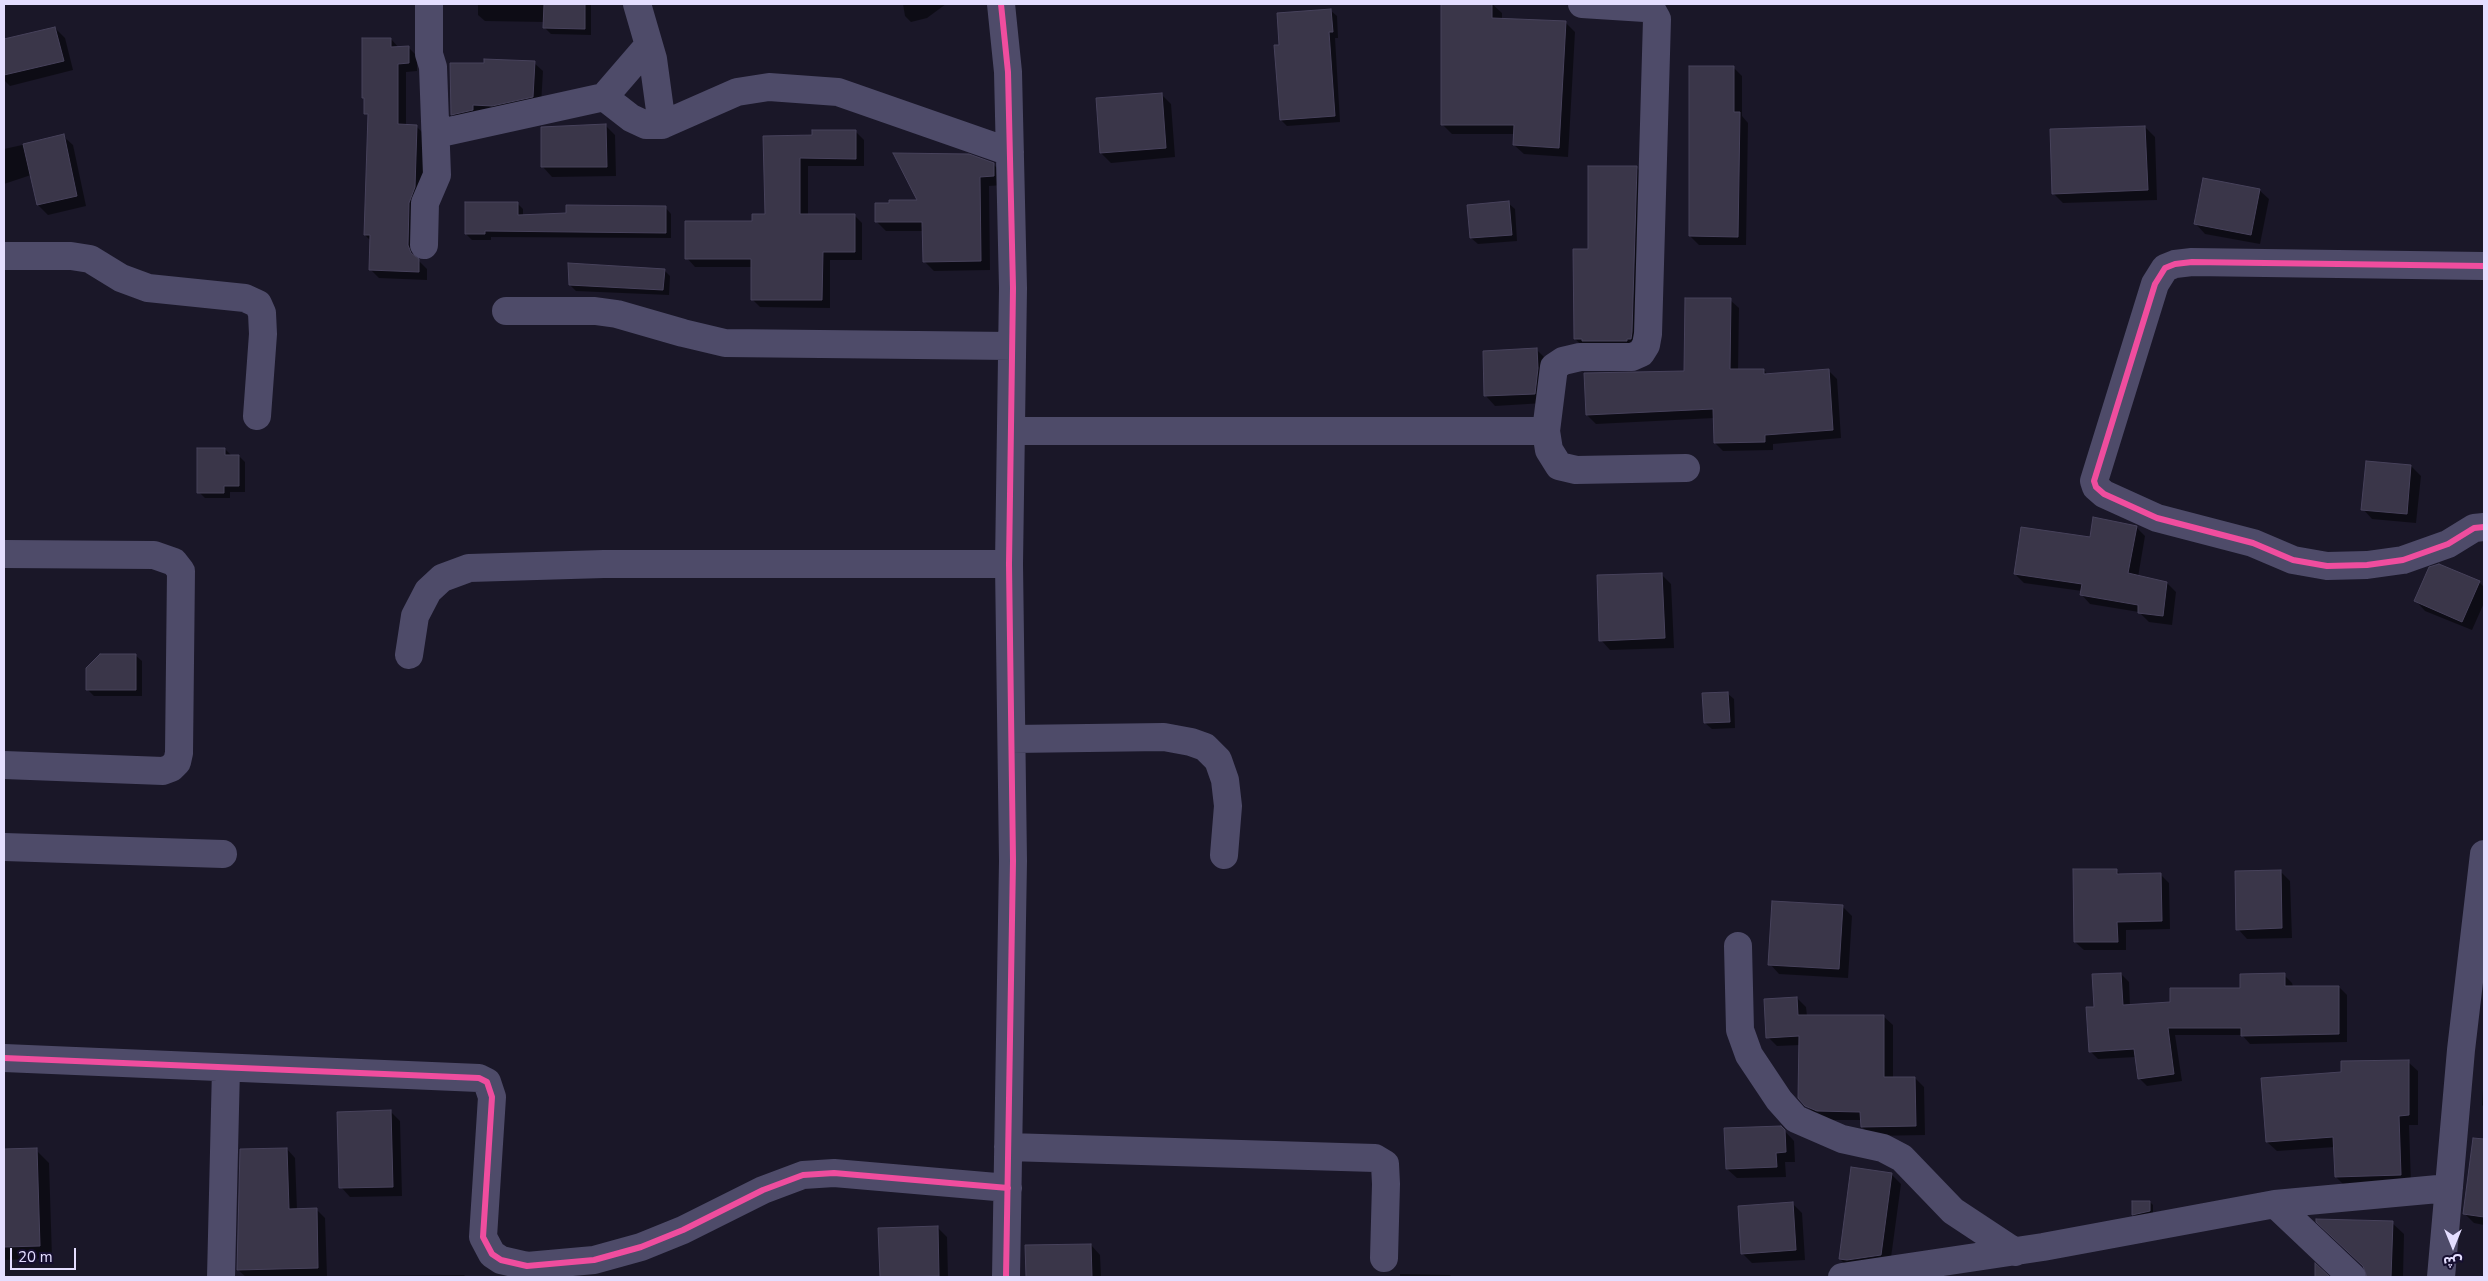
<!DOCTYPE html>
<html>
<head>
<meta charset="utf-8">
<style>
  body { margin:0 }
  #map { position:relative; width:2488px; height:1281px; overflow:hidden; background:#1a1728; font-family:"Nunito Sans","Noto Sans Arabic",sans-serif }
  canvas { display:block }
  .frame { position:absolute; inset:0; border:5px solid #e4deff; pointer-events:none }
  .north { position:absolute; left:2428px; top:1221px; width:50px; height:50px; -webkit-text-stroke:4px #160f30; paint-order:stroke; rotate:180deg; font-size:14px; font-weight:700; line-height:20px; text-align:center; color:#e4deff }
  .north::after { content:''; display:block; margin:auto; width:18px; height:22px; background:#e4deff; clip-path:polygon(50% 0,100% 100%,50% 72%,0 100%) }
  .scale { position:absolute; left:10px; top:1248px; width:66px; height:22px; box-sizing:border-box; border:2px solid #e4deff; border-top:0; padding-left:6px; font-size:15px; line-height:18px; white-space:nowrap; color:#e4deff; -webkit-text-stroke:4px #160f30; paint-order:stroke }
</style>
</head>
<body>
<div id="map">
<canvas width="2488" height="1281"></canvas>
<div class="frame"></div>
<div class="north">ش</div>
<div class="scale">20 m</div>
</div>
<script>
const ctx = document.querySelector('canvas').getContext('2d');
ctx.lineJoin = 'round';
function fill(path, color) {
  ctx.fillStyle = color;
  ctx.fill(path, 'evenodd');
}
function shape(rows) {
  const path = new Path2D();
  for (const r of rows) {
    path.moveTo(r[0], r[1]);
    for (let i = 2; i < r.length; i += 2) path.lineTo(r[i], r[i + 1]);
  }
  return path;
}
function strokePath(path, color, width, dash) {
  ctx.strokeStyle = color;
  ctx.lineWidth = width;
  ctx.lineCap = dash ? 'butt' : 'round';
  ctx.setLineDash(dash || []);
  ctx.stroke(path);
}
fill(shape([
  [478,4,591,4,591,35,551,34,545,28,545,22,485,21,478,15],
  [903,4,946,4,927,18,911,22,905,16],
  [1442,4,1492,4,1502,13,1502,19,1565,22,1575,32,1568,157,1524,154,1514,145,1515,134,1452,134,1442,124],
  [1330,10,1337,16,1338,38,1335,38,1340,122,1287,126,1281,120,1280,46],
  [55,28,65,38,73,70,10,86,4,80,4,40],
  [391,39,399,48,409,48,417,56,417,71,406,72,406,126,416,126,425,135,423,196,416,254,418,260,427,269,427,280,379,278,370,269,371,241,365,235,369,116,366,113,366,100,363,97],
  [534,63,543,71,541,105,461,123,452,114],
  [1733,67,1742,76,1742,116,1748,123,1746,245,1699,245,1690,236],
  [1161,94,1171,104,1175,157,1111,163,1101,153],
  [606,126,615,135,616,176,552,177,543,167],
  [2145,127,2155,137,2157,200,2063,203,2053,193],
  [856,132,864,140,864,166,808,166,808,215,854,215,862,223,862,260,830,260,830,308,760,307,752,299,753,267,695,267,687,258,766,215,764,137],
  [63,136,73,145,86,206,48,215,38,205,31,175,4,184,4,149],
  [993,164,1002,173,1003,185,989,186,990,270,934,271,924,261,924,231,886,231,876,221],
  [1637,168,1646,177,1642,343,1585,348,1575,339,1589,251],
  [2259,190,2269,199,2260,244,2205,234,2196,224],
  [517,203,523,209,523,216,665,207,671,214,671,238,491,237,491,240,472,240,466,234],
  [1508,203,1515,209,1517,241,1478,244,1471,238],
  [664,270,670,276,669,295,576,291,570,285],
  [1730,300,1739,308,1738,370,1764,370,1768,375,1828,370,1837,379,1841,438,1773,444,1773,450,1723,451,1715,443,1714,418,1596,424,1587,415,1685,373],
  [1537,350,1546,359,1544,403,1495,406,1486,396],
  [225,449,232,456,239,456,245,462,245,492,230,492,230,498,205,498,199,492],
  [2411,466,2421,476,2416,523,2372,519,2363,509],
  [2136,527,2145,536,2138,577,2167,583,2176,592,2172,625,2149,622,2139,612,2090,604,2081,594,2082,591,2024,583,2015,574,2091,538],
  [1661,574,1671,584,1674,648,1610,650,1601,640],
  [2479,582,2484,587,2484,603,2472,630,2425,611,2416,601],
  [135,655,142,661,142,696,94,696,87,689],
  [1727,693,1734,699,1735,728,1712,729,1705,723],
  [2116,870,2121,875,2160,874,2169,883,2170,929,2126,930,2126,950,2084,950,2075,942],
  [2280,871,2290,881,2292,938,2247,939,2238,929],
  [1842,906,1852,916,1848,978,1779,974,1770,964],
  [2121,974,2129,982,2130,1006,2171,1004,2241,989,2284,975,2292,983,2293,987,2339,987,2347,995,2347,1042,2250,1044,2242,1035,2175,1035,2182,1081,2147,1086,2139,1078,2136,1057,2098,1059,2090,1051,2095,1008],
  [1797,998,1806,1007,1807,1016,1883,1016,1893,1025,1893,1078,1915,1078,1924,1087,1925,1135,1871,1136,1862,1127,1862,1120,1827,1120,1816,1115,1806,1105,1800,1045,1777,1046,1768,1037],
  [2408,1062,2418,1071,2418,1125,2409,1125,2411,1184,2346,1187,2336,1177,2335,1147,2277,1151,2267,1142,2342,1073],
  [2484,1074,2484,1107,2482,1105],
  [391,1112,400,1121,402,1196,350,1197,341,1187],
  [1781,1127,1794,1141,1795,1162,1785,1162,1786,1177,1737,1178,1727,1169],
  [2473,1145,2484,1146,2484,1225,2474,1223,2465,1214],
  [287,1149,295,1158,297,1210,316,1209,325,1218,327,1276,246,1277,238,1270],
  [36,1150,49,1163,52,1258,4,1260,4,1151],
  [1891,1174,1901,1184,1890,1265,1850,1269,1840,1259],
  [2150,1202,2153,1205,2153,1214,2136,1217,2133,1214],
  [1792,1203,1802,1213,1805,1260,1752,1263,1742,1253],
  [2392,1223,2404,1234,2403,1277,2368,1277,2368,1273],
  [938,1228,947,1237,948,1277,881,1277,879,1229],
  [1091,1245,1100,1255,1101,1277,1027,1277,1026,1247],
  [1400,1274,1450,1275,1452,1277,1400,1277],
  [464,1275,466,1277,328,1276]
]), '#0007');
const building = shape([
  [544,4,585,4,585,29,543,28,544,4],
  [1441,4,1492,4,1492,18,1566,21,1559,148,1513,145,1514,125,1441,125,1441,4],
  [1331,9,1333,32,1329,32,1335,116,1280,120,1274,45,1279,45,1277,13,1331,9],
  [55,27,64,61,4,75,4,39,55,27],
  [362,38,391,38,391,47,409,46,409,63,398,64,398,124,417,125,415,187,409,203,408,245,411,253,419,259,419,272,369,270,370,235,364,235,368,114,364,114,364,98,362,98,362,38],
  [484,59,535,61,533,97,492,106,473,105,473,110,451,115,450,63,484,63,484,59],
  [1689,66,1734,66,1734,112,1740,112,1738,237,1689,236,1689,66],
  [1162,93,1166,148,1100,153,1096,98,1162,93],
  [606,124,607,167,541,167,541,127,606,124],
  [2145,126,2148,190,2052,194,2050,129,2145,126],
  [812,130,856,130,856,159,800,158,800,214,855,214,855,252,823,252,822,300,751,300,751,259,685,259,685,221,752,221,752,214,765,214,763,136,812,135,812,130],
  [64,134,77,196,37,205,23,144,64,134],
  [893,153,969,154,994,163,994,176,980,177,981,261,923,262,922,222,875,222,875,203,889,203,889,200,917,200,893,153],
  [1588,166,1637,166,1632,332,1631,339,1627,339,1627,341,1582,341,1582,339,1574,339,1573,249,1588,249,1588,166],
  [2203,178,2260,189,2251,235,2194,224,2203,178],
  [1509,201,1512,235,1470,238,1467,205,1509,201],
  [465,202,518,202,518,215,566,213,566,205,666,206,666,233,485,231,485,234,465,234,465,202],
  [568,263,665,269,663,290,569,285,568,263],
  [1685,298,1731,298,1730,369,1764,369,1764,374,1829,369,1833,430,1765,435,1765,442,1714,443,1713,409,1586,415,1584,373,1684,371,1685,298],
  [1537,348,1538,368,1535,394,1484,396,1483,351,1537,348],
  [197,448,225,448,225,455,239,455,239,486,224,486,224,493,197,493,197,448],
  [2366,461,2411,465,2407,514,2361,510,2366,461],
  [2093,517,2137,526,2128,573,2167,582,2163,616,2138,613,2138,605,2080,595,2082,584,2014,574,2021,527,2090,537,2093,517],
  [2439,564,2480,581,2462,622,2414,601,2429,567,2439,564],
  [1662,573,1665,638,1599,641,1597,575,1662,573],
  [100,654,136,654,136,690,86,690,86,668,100,654],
  [1728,692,1730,722,1704,723,1702,693,1728,692],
  [2073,869,2117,869,2117,874,2161,873,2162,921,2117,922,2118,942,2074,942,2073,869],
  [2281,870,2282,928,2236,930,2235,871,2281,870],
  [1772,901,1843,905,1839,969,1768,965,1772,901],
  [2121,973,2123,1005,2170,1002,2170,988,2240,988,2240,974,2285,973,2285,986,2339,986,2339,1034,2241,1036,2241,1028,2168,1028,2174,1074,2138,1079,2134,1049,2089,1052,2086,1007,2094,1007,2092,974,2121,973],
  [1797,997,1798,1015,1884,1015,1884,1077,1915,1077,1916,1126,1861,1127,1860,1112,1817,1111,1805,1106,1798,1098,1799,1036,1766,1038,1764,999,1797,997],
  [2409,1060,2409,1115,2399,1116,2401,1175,2335,1177,2333,1137,2266,1142,2261,1078,2341,1072,2341,1061,2409,1060],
  [391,1110,393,1187,339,1188,337,1112,391,1110],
  [1781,1126,1785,1130,1786,1152,1776,1153,1777,1167,1726,1169,1724,1128,1781,1126],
  [2473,1138,2484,1139,2484,1217,2463,1214,2473,1138],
  [37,1148,40,1246,4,1247,4,1149,37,1148],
  [287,1148,289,1209,317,1208,318,1268,237,1270,240,1149,287,1148],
  [1851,1167,1892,1173,1881,1255,1847,1260,1839,1259,1851,1167],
  [2132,1201,2150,1201,2150,1211,2132,1215,2132,1201],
  [1793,1202,1796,1250,1741,1254,1738,1206,1793,1202],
  [2316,1219,2393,1221,2391,1277,2367,1277,2363,1266,2316,1222,2316,1219],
  [938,1226,939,1276,880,1277,878,1228,938,1226],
  [1091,1244,1092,1277,1026,1277,1025,1245,1091,1244],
  [2315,1263,2330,1277,2315,1277,2315,1263]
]);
fill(building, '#3a3649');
strokePath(building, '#47425b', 1);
strokePath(shape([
  [637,4,653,59,662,125],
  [1001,4,1008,72,1013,288,1009,564,1013,861,1006,1277],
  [1582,4,1645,8,1652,10,1657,19,1648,334,1646,345,1641,353,1632,357,1580,357,1563,361,1554,367,1546,431,1549,450,1559,466,1576,470,1686,468],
  [604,97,648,46],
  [436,134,604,97,631,118,646,125,662,125,737,92,769,87,838,92,1010,152],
  [424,245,425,203,437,175,433,67,429,54,429,4],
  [4,256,71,256,90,259,121,278,148,288,245,298,258,304,262,313,263,334,257,416],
  [2484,266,2192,262,2175,264,2165,268,2155,284,2094,481,2096,487,2104,494,2157,518,2253,543,2293,560,2327,566,2367,565,2403,560,2448,544,2474,528,2484,527],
  [506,311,595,311,617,314,683,333,725,343,1012,346],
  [1011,431,1546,431],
  [4,554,154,555,174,562,181,571,179,753,177,762,171,768,163,771,4,765],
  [409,655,415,616,428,591,442,578,469,568,604,564,1009,564],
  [1012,739,1164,737,1191,742,1205,747,1218,760,1225,780,1228,806,1224,855],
  [4,847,223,854],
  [1738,946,1740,1030,1749,1055,1779,1100,1796,1119,1842,1139,1883,1148,1902,1158,1953,1211,2015,1252],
  [4,1058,479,1078,487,1082,492,1097,483,1237,492,1254,501,1260,527,1266,594,1260,641,1247,683,1230,763,1190,803,1175,834,1173,1008,1188],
  [1008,1147,1375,1158,1385,1164,1386,1184,1384,1258],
  [2275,1204,2352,1277],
  [221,1277,226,1068],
  [1842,1277,2043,1247,2275,1204,2449,1188],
  [2441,1277,2461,1050,2484,854]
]), '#4e4b69', 28);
strokePath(shape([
  [1001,4,1008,72,1013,288,1009,564,1013,861,1006,1277],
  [2484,266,2192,262,2175,264,2165,268,2155,284,2094,481,2096,487,2104,494,2157,518,2253,543,2293,560,2327,566,2367,565,2403,560,2448,544,2474,528,2484,527],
  [4,1058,479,1078,487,1082,492,1097,483,1237,492,1254,501,1260,527,1266,594,1260,641,1247,683,1230,763,1190,803,1175,834,1173,1008,1188]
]), '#ef4d9e', 6);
</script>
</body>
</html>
